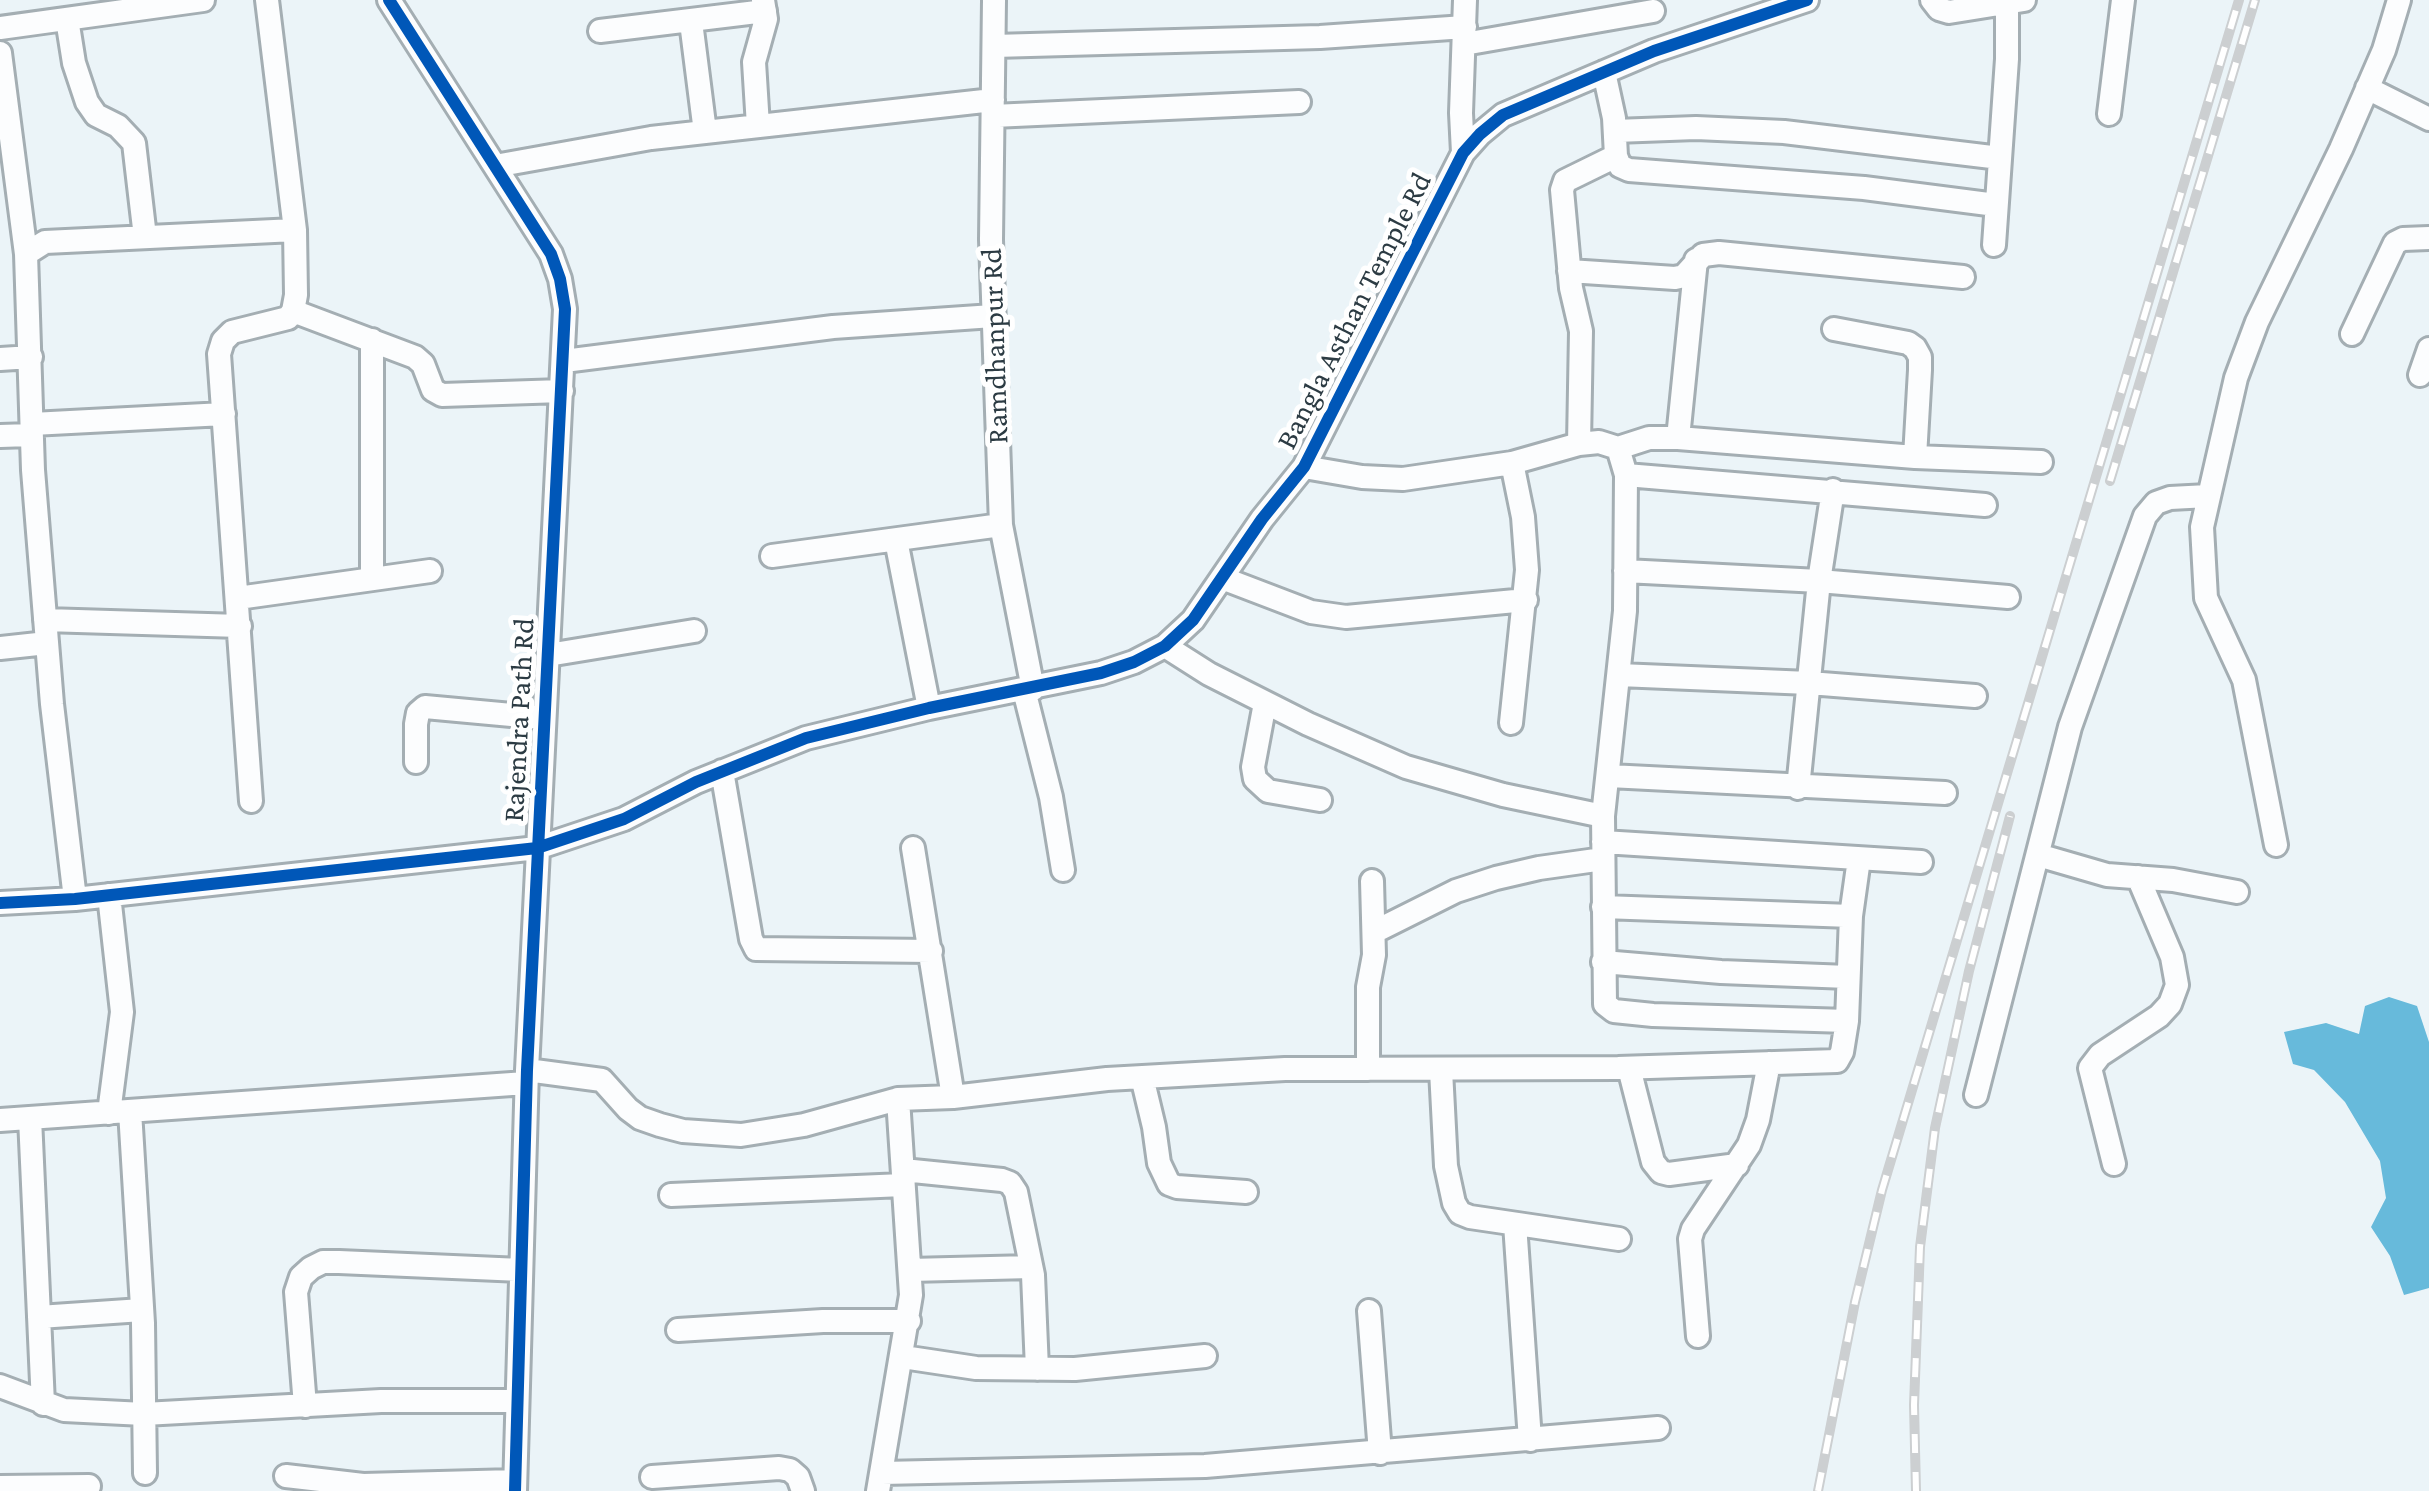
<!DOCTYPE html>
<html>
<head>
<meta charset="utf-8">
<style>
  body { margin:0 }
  canvas { display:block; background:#ebf4f8 }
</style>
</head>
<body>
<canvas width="2429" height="1491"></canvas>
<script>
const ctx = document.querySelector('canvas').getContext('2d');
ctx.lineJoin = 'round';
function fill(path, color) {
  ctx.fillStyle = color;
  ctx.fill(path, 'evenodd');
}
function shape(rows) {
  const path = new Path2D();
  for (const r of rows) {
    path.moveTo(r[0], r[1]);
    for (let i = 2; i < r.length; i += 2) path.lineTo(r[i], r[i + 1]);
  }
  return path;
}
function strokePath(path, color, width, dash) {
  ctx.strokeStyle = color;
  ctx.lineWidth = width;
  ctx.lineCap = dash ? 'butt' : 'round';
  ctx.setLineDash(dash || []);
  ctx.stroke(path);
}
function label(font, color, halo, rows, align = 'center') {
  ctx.font = font + ' "Crimson Pro",serif';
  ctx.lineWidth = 10;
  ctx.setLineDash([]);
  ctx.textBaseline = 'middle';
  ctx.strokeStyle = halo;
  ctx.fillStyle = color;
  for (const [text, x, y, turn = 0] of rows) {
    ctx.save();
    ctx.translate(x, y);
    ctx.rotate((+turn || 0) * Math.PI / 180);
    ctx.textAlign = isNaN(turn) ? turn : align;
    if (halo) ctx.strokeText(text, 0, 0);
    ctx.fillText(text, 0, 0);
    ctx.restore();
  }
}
fill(shape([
  [2389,997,2417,1006,2429,1042,2429,1288,2404,1295,2390,1256,2371,1227,2386,1198,2380,1161,2345,1102,2314,1070,2293,1064,2284,1032,2326,1023,2359,1034,2365,1006]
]), '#67badb');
const street = shape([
  [389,0,551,254,560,279,565,309,527,1070,515,1491],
  [994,0,991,240,1001,525,1033,689],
  [1932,0,1939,9,1949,12,2024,0],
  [67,19,74,63,87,102,96,115,118,126,134,143,145,237],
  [691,22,705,132],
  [0,28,203,0],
  [600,31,765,11],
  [1464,44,1653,11],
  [994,46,1320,37,1465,27],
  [0,53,26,254],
  [1604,72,1614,118,1616,156,1620,166,1629,170,1864,188,1996,205],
  [2367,88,2429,119],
  [2109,114,2123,0],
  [993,116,1299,102],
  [758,126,754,62,766,19,763,0],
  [1615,131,1696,128,1784,132,2000,158],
  [1463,153,1461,113,1465,0],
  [495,166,651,138,993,100],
  [1994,245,2007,59,2007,3],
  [1569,271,1675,278,1684,276,1703,255,1719,253,1963,277],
  [293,311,415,357,423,364,433,390,442,395,562,391],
  [1834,329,1908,343,1915,348,1920,357,1920,370,1915,457],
  [2352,334,2395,243,2403,239,2429,238],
  [0,359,31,357],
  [564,361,833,327,993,316],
  [2420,375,2429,349],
  [32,424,224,414],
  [0,436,30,435],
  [1678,438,1696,260],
  [1579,444,1581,331,1571,288,1562,190,1565,181,1616,156],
  [1618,448,1649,438,1678,438,1915,457,2041,462],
  [1304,467,1362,477,1403,479,1512,463,1579,444,1599,442,1618,448,1626,475,1625,611,1603,816,1605,1004,1614,1011,1653,1015,1847,1021],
  [1626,475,1985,505],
  [896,540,929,708],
  [772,556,1001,525],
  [1625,571,1819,581,2008,597],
  [372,578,372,340],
  [1222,578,1311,612,1346,617,1526,600],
  [238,598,430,571],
  [45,620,240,626],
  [1165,646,1209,674,1308,724,1406,767,1503,795,1603,816],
  [0,648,47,643],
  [548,655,694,631],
  [1619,675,1809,683,1975,696],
  [1024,690,1051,797,1063,870],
  [1265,703,1253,767,1255,779,1268,791,1320,800],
  [1511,723,1527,570,1523,517,1512,463],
  [416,762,416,724,418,713,425,707,544,718],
  [722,771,751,939,756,949,931,951],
  [1609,776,1945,793],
  [1798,788,1819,581,1833,490],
  [251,801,219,354,223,341,232,332,288,318,293,311,296,295,295,230,267,0],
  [1603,842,1921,862],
  [2276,845,2244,680,2206,598,2202,527,2236,378,2257,322,2341,149,2384,50,2399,0],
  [913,848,953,1097],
  [2038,855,2107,875,2173,880,2237,892],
  [75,899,52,704,33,470,26,254,45,242,295,230],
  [0,903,75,899,537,848,624,819,696,782,806,738,929,708,1101,673,1134,662,1165,646,1193,620,1262,519,1304,467,1463,153,1480,134,1503,115,1654,51,1807,0],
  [1603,907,1851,916],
  [1374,932,1456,891,1496,878,1539,868,1603,859],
  [1603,962,1721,972,1848,977],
  [1629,1068,1653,1162,1661,1172,1669,1174,1737,1165],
  [1368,1069,1368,987,1374,955,1372,881],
  [527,1070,602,1080,628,1109,640,1118,660,1125,683,1131,741,1135,804,1125,898,1099,953,1097,1107,1079,1285,1069,1618,1068,1837,1061,1842,1052,1847,1021,1851,916,1859,859],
  [1441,1070,1446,1166,1454,1203,1460,1213,1470,1217,1619,1239],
  [1142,1077,1154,1127,1159,1163,1169,1184,1177,1187,1246,1192],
  [1976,1095,2070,727,2145,516,2156,503,2170,498,2208,496],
  [130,1111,143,1323,145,1473],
  [109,1113,122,1012,109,895],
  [30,1118,43,1404],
  [0,1120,526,1083],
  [2114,1164,2090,1068,2100,1055,2159,1016,2170,1004,2177,985,2172,957,2138,877],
  [903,1170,1002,1180,1010,1183,1016,1192,1033,1275,1037,1369],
  [671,1195,903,1185],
  [1515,1224,1530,1440],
  [910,1270,1031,1267],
  [1369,1311,1380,1453],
  [39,1317,142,1310],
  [678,1330,823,1321,909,1321],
  [1698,1336,1690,1239,1693,1229,1749,1145,1758,1120,1769,1063],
  [903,1357,976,1368,1075,1369,1205,1356],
  [0,1386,64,1410,144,1414,381,1401,517,1401],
  [305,1406,296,1292,301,1277,311,1268,323,1262,339,1262,521,1270],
  [882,1473,1205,1466,1658,1428],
  [286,1476,363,1485,515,1481],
  [652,1477,779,1468,790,1470,798,1477,803,1491],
  [0,1487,89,1486],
  [878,1491,911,1295,898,1099]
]);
strokePath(street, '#a4aeb3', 28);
strokePath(street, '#fcfdfe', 22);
const rail = shape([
  [2110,481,2255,0],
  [1818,1491,1855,1302,1882,1190,2239,0],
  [1916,1491,1914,1405,1920,1247,1935,1128,1969,971,2010,816]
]);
strokePath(rail, '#cccfd1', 10);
strokePath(rail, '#fff', 6, [19]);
strokePath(shape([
  [389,0,551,254,560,279,565,309,527,1070,515,1491],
  [0,903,75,899,537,848,624,819,696,782,806,738,929,708,1101,673,1134,662,1165,646,1193,620,1262,519,1304,467,1463,153,1480,134,1503,115,1654,51,1807,0]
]), '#0057b8', 12);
label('30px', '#2c3b43', '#fff', [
  ["Bangla Asthan Temple Rd",1354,311,-63],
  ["Ramdhanpur Rd",995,346,-92],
  ["Rajendra Path Rd",519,720,-87]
]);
</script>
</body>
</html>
